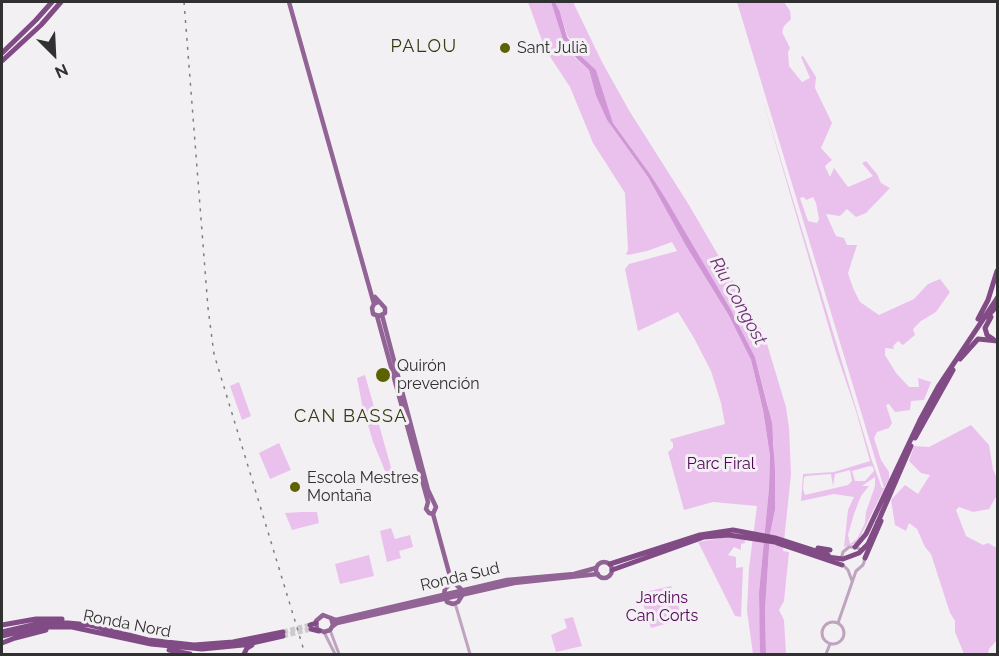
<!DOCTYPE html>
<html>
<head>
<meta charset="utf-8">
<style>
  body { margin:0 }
  #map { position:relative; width:999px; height:656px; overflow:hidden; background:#f3f0f3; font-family:Raleway,sans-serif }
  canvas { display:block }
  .frame { position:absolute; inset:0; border:3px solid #313131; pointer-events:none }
  .north { position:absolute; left:24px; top:24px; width:60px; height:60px; -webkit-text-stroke:4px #f3f0f3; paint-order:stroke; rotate:156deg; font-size:16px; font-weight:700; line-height:24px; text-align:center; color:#313131 }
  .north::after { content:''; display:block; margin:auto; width:21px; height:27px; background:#313131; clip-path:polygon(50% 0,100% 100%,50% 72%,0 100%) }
</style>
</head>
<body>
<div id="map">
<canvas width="999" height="656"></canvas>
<div class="frame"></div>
<div class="north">N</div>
</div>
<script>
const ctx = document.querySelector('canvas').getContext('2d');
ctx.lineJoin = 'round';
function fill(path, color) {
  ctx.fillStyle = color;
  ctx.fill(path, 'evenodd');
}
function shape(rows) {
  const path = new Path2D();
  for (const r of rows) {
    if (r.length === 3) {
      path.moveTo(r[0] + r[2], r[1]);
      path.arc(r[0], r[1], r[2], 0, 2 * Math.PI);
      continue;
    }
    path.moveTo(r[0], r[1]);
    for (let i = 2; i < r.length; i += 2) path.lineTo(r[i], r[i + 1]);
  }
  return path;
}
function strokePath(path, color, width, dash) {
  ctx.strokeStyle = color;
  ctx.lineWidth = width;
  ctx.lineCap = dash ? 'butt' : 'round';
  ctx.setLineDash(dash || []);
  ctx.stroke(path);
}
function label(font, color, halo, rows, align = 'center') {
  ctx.font = font + ' Raleway,sans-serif';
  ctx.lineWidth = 6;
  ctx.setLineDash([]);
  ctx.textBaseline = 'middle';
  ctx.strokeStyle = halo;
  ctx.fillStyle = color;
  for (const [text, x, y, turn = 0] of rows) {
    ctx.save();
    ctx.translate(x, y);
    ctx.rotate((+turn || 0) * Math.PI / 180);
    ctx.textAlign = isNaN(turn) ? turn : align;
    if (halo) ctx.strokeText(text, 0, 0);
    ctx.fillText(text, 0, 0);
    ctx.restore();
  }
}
fill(shape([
  [528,2,551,2,564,43,576,59,589,70,596,96,607,120,648,177,686,246,728,314,751,360,763,410,770,456,769,488,759,592,761,654,753,654,747,611,749,568,757,506,713,502,684,510,668,452,673,448,673,443,670,440,671,439,725,424,721,403,711,371,694,338,678,312,638,331,625,269,629,264,677,251,672,242,647,251,628,255,626,254,628,250,625,193,593,143,570,87,545,49],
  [555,2,573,2,602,62,630,112,689,205,764,334,786,407,789,428,791,474,783,551,789,552,784,601,779,610,784,620,786,654,766,654,765,610,770,534,775,510,774,445,768,406,755,357,731,310,666,199,650,174,613,123,596,70,582,57,567,35,561,15],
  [737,2,784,2,790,11,791,19,784,26,782,32,790,48,788,52,789,66,802,82,810,78,801,57,803,56,816,77,815,88,832,123,821,148,832,160,825,166,830,177,834,168,848,187,860,182,873,176,862,163,866,161,877,174,881,183,890,188,866,213,856,217,847,209,840,216,826,214,836,236,844,238,847,245,857,245,848,273,853,288,860,302,879,315,914,299,928,284,940,279,950,292,936,312,921,321,913,329,915,335,903,345,898,341,893,346,894,349,885,348,885,355,896,373,909,387,919,387,918,378,931,382,924,400,911,401,910,410,895,412,889,404,886,405,892,423,889,428,877,432,874,438,881,460,889,472,889,479,857,543,844,547,848,510,854,497,834,494,801,501,803,474,834,472,870,461,856,411,836,352,761,94,872,461,882,488,884,488],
  [804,197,806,200,813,197,816,203,819,219,817,223,808,221,800,198],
  [870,466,873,467,874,471,865,481,855,481,852,471],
  [850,470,852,481,848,485,805,495,803,489,804,477,807,476,831,474,833,486,835,474],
  [875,477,875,486,866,512,865,523,857,539,850,544,848,535,854,514,861,496,869,486,862,486],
  [365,375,394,478,390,483,373,442,362,404,357,378],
  [239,382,251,416,242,420,230,386],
  [971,425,989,445,993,469,997,479,997,495,989,509,973,512,959,507,956,510,966,536,983,545,988,543,997,548,997,640,989,649,988,654,964,654,955,632,955,621,950,613,931,554,925,547,917,529,909,523,906,531,895,525,891,500,905,485,918,494,930,475,921,473,909,461,914,446,929,447],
  [279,443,291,470,270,479,259,453],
  [301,512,317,512,319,523,292,530,285,513],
  [391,528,395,539,410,535,413,547,399,551,401,558,387,562,380,531],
  [727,537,745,538,745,543,741,544,741,550,734,547,728,555,736,557,736,568,743,567,741,617,735,616,698,542],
  [369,555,374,576,340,584,335,564],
  [671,586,683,619,651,628,640,595,641,593],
  [573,617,582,646,556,652,551,635,567,628,564,619]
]), '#eac1ed');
fill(shape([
  [551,2,555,2,560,12,567,37,582,57,596,70,613,123,650,174,666,199,731,310,755,357,772,423,775,470,775,510,770,534,765,610,766,654,761,654,760,652,759,592,769,488,770,456,763,410,751,360,728,314,686,246,648,177,607,120,596,96,589,70,577,59,564,43]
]), '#d196d6');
strokePath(shape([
  [283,632,310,625],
  [283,636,311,629]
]), '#cccacc', 5, [5, 2.5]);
strokePath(shape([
  [841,559,843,552,849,547,855,547,862,550],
  [843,565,848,570,852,581],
  [455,603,470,654],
  [833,633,11],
  [838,623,856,571,863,565,865,559],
  [330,630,339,654],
  [324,632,335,654],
  [826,654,830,644]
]), '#bfa4c0', 3);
strokePath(shape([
  [289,2,374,304],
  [375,297,385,308,385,313,379,316,373,314,372,308,374,304,378,302],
  [377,316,428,502,426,509,429,513,433,514,436,507,428,490,382,315],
  [433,514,451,580,462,590],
  [604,570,8],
  [449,585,445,589,444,594,447,602,453,604,458,602,463,594],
  [331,618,333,625,330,630,324,632,317,629,316,621,323,615,336,620,507,580,574,574,596,568],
  [333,626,337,623,514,583,598,574]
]), '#926395', 4.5);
strokePath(shape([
  [2,53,36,20,52,2],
  [2,61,41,25,61,2],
  [987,317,998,305],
  [991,317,985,328,987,335,993,339],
  [978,319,988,300,997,271],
  [960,359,978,339,998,341],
  [915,438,953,370],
  [878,522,911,446],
  [777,543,842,565],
  [855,547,866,534,920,420,938,387,998,297],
  [818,548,830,550],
  [865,558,881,521],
  [610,564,700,535,733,530,775,538,828,555],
  [612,570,704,537,729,535,775,542],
  [2,625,36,619,62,619],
  [310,625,316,623],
  [311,629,319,631],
  [2,632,41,623,68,623,90,625,148,640,194,645,233,642,283,632],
  [2,636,39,627,72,627,151,644,202,649,243,645,283,636],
  [2,643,15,638,46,630],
  [169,650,190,654],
  [244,654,247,648,252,645]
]), '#814b85', 5);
strokePath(shape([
  [184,2,208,308,214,354,305,654]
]), '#807f80', 1.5, [3, 6]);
strokePath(shape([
  [827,557,843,559,859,553,868,544,878,522]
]), '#814b85', 5);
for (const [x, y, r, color] of [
  [505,48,6,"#5c6200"],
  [383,375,8,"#5c6200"],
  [295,487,6,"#5c6200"]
]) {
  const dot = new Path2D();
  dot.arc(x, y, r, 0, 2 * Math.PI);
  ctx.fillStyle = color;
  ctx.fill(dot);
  strokePath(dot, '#f3f0f3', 2);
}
label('16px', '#313131', '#f3f0f3', [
  ["Sant Julià",517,48],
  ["Quirón",397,366],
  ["prevención",397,384],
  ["Escola Mestres",307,478],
  ["Montaña",307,496]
], 'left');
label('16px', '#500457', '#f3f0f3', [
  ["Parc Firal",721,464],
  ["Jardins",662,598],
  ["Can Corts",662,616]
]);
label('16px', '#313131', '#f3f0f3', [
  ["Ronda Sud",460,577,-13],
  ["Ronda Nord",127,624,11]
]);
ctx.letterSpacing = '1.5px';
label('18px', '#363a11', '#f3f0f3', [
  ["PALOU",424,47],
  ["CAN BASSA",351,417]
]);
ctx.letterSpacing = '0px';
label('italic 18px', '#712c78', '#f3f0f3', [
  ["Riu Congost",738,301,61]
]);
</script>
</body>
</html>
